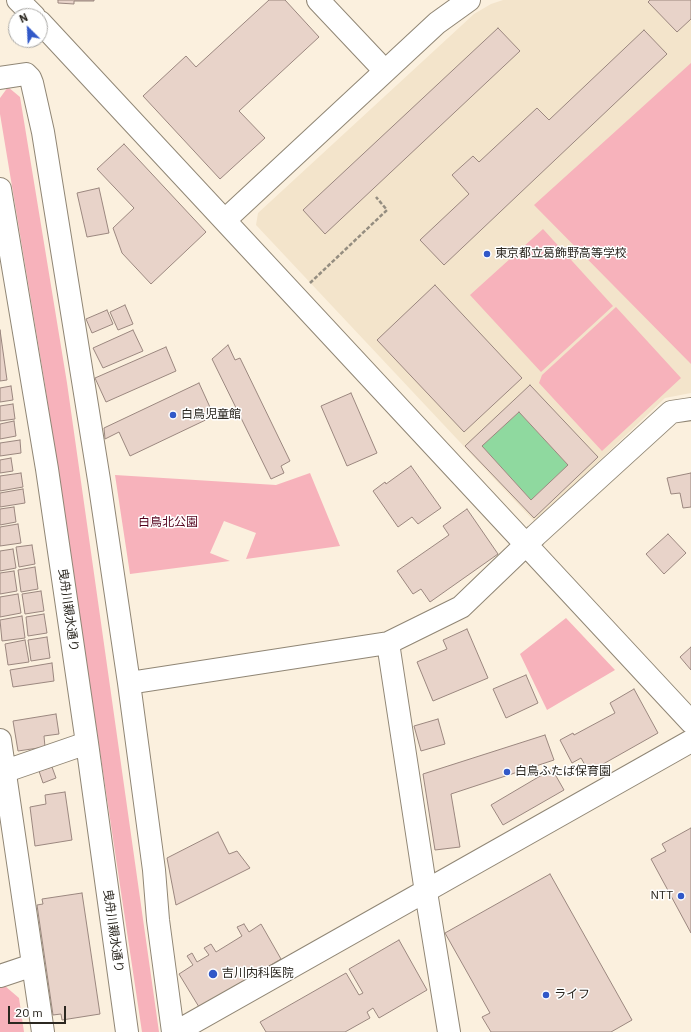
<!DOCTYPE html>
<html>
<head>
<meta charset="utf-8">
<style>
  body { margin:0 }
  #map { position:relative; width:691px; height:1032px; overflow:hidden; background:#fbf0de; font-family:"IBM Plex Sans",sans-serif }
  canvas { display:block }
  .north { position:absolute; left:8px; top:8px; width:40px; height:40px; box-sizing:border-box; background:#fff; border:1px solid #aaa9a6; border-radius:50%; rotate:336deg; font-size:11px; font-weight:700; line-height:16px; text-align:center; color:#2b2720 }
  .north::after { content:''; display:block; margin:auto; width:14px; height:18px; background:#3158c8; clip-path:polygon(50% 0,100% 100%,50% 72%,0 100%) }
  .scale { position:absolute; left:8px; top:1006px; width:58px; height:18px; box-sizing:border-box; border:2px solid #2b2720; border-top:0; padding-left:5px; font-size:12px; line-height:14px; white-space:nowrap; color:#2b2720; -webkit-text-stroke:3px #fff; paint-order:stroke }
</style>
</head>
<body>
<div id="map">
<canvas width="691" height="1032"></canvas>
<div class="north">N</div>
<div class="scale">20 m</div>
</div>
<script>
const ctx = document.querySelector('canvas').getContext('2d');
ctx.lineJoin = 'round';
function fill(path, color) {
  ctx.fillStyle = color;
  ctx.fill(path, 'evenodd');
}
function shape(rows) {
  const path = new Path2D();
  for (const r of rows) {
    path.moveTo(r[0], r[1]);
    for (let i = 2; i < r.length; i += 2) path.lineTo(r[i], r[i + 1]);
  }
  return path;
}
function strokePath(path, color, width, dash) {
  ctx.strokeStyle = color;
  ctx.lineWidth = width;
  ctx.lineCap = dash ? 'butt' : 'round';
  ctx.setLineDash(dash || []);
  ctx.stroke(path);
}
function label(font, color, halo, rows, align = 'center') {
  ctx.font = font + ' "IBM Plex Sans","Noto Sans JP",sans-serif';
  ctx.lineWidth = 3;
  ctx.setLineDash([]);
  ctx.textBaseline = 'middle';
  ctx.strokeStyle = halo;
  ctx.fillStyle = color;
  for (const [text, x, y, turn = 0] of rows) {
    ctx.save();
    ctx.translate(x, y);
    ctx.rotate((+turn || 0) * Math.PI / 180);
    ctx.textAlign = isNaN(turn) ? turn : align;
    if (halo) ctx.strokeText(text, 0, 0);
    ctx.fillText(text, 0, 0);
    ctx.restore();
  }
}
fill(shape([
  [503,0,691,0,691,393,665,398,535,522,256,225,258,213,474,14,491,4]
]), '#f3e4cb');
fill(shape([
  [691,63,691,364,534,205],
  [8,87,20,97,67,383,159,1032,142,1032,45,385,0,114,0,98],
  [543,229,613,306,541,372,470,295],
  [616,307,681,378,602,451,539,383,542,375],
  [310,473,340,546,246,559,256,533,224,521,210,553,230,561,130,574,115,475,276,485],
  [566,618,615,670,547,710,520,654],
  [5,986,19,998,24,1032,0,1032,0,988]
]), '#f7b2bb');
fill(shape([
  [519,412,568,465,531,500,482,446]
]), '#8fd99f');
const building = shape([
  [58,0,94,0,94,1,74,1,74,4,58,3,58,0],
  [269,0,285,0,319,37,239,111,265,138,220,179,143,96,186,56,196,67,269,0],
  [650,0,691,0,691,19,677,32,648,2,650,0],
  [498,28,520,51,325,234,303,210,498,28],
  [644,30,667,54,444,265,420,240,469,194,452,175,473,156,479,162,537,108,549,120,644,30],
  [124,144,206,232,151,284,122,253,113,228,134,208,97,169,124,144],
  [99,188,109,233,87,237,77,193,99,188],
  [435,285,522,378,464,432,377,340,435,285],
  [125,305,133,324,118,330,110,312,125,305],
  [107,310,113,324,92,333,86,319,107,310],
  [0,330,7,380,0,381,0,330],
  [133,330,143,351,103,368,93,348,133,330],
  [228,345,235,360,240,358,290,461,281,466,284,473,271,479,212,359,228,345],
  [166,347,176,371,106,402,95,378,166,347],
  [199,383,214,416,130,456,119,432,105,439,104,428,199,383],
  [530,385,598,457,534,518,465,446,530,385],
  [519,412,568,465,531,500,482,446,519,412],
  [11,386,13,400,0,402,0,388,11,386],
  [351,393,377,453,347,466,321,406,351,393],
  [13,404,15,419,0,421,0,406,13,404],
  [14,421,16,436,0,439,0,424,14,421],
  [20,440,21,453,0,456,0,443,20,440],
  [11,458,13,471,0,473,0,460,11,458],
  [411,466,441,508,418,524,412,517,398,527,373,491,385,482,386,484,411,466],
  [21,473,23,487,0,491,0,476,21,473],
  [691,473,691,507,683,508,680,493,671,494,667,478,691,473],
  [23,489,25,503,0,507,0,493,23,489],
  [14,507,16,522,0,525,0,509,14,507],
  [467,509,498,554,430,602,421,589,413,594,397,571,449,535,443,526,467,509],
  [18,524,21,543,0,546,0,527,18,524],
  [668,534,686,553,664,574,646,554,668,534],
  [32,545,35,564,19,567,16,547,32,545],
  [13,549,16,568,0,571,0,551,13,549],
  [35,567,38,589,21,592,18,570,35,567],
  [14,571,17,591,0,594,0,573,14,571],
  [41,591,44,611,25,614,22,594,41,591],
  [18,594,21,613,0,617,0,597,18,594],
  [44,614,47,633,28,636,26,617,44,614],
  [22,616,25,638,2,641,0,620,22,616],
  [467,629,488,678,433,701,417,662,447,649,443,640,467,629],
  [47,637,50,658,31,661,28,640,47,637],
  [25,640,29,662,8,665,5,644,25,640],
  [691,647,691,670,680,657,691,647],
  [52,663,54,681,13,687,10,670,52,663],
  [526,675,538,703,506,718,493,689,526,675],
  [634,689,658,733,589,772,581,758,572,763,560,740,573,733,574,735,615,713,610,703,634,689],
  [56,714,59,734,44,736,45,747,18,751,13,721,56,714],
  [438,719,445,744,421,751,414,726,438,719],
  [545,735,554,760,451,794,460,847,435,850,423,774,545,735],
  [52,767,56,778,43,783,39,771,52,767],
  [552,769,564,790,503,825,491,805,552,769],
  [65,792,72,840,35,846,30,807,46,804,45,795,65,792],
  [691,828,691,933,651,859,666,851,662,844,691,828],
  [218,832,229,854,237,851,250,868,176,905,167,858,218,832],
  [550,874,632,1020,611,1032,491,1032,482,1017,490,1013,445,933,550,874],
  [82,893,100,1014,62,1020,61,1014,53,1015,37,905,43,904,42,899,82,893],
  [244,924,249,932,261,924,281,959,199,1007,179,974,193,965,187,956,192,953,197,962,209,955,204,948,211,944,216,952,242,936,237,927,244,924],
  [399,940,427,990,379,1018,373,1008,367,1012,370,1018,345,1032,266,1032,260,1022,346,973,359,995,363,993,349,969,399,940]
]);
fill(building, '#e8d3c9');
strokePath(building, '#9b877f', 1);
const minor = shape([
  [18,0,34,16],
  [318,0,385,71],
  [40,22,691,722],
  [0,78,26,74,30,78,32,83,43,132,99,480,129,683,154,870,158,920,173,1032],
  [0,189,47,469,87,743,127,1032],
  [225,220,437,23,469,0],
  [388,643,426,892,449,1032],
  [129,683,388,643,461,607,536,535,671,412,691,409],
  [0,740,43,1032],
  [0,773,87,743],
  [0,976,33,965],
  [176,1032,691,741]
]);
strokePath(minor, '#908675', 24);
strokePath(shape([
  [310,283,387,210,376,197]
]), '#948d80', 2.5, [4, 2]);
strokePath(minor, '#fff', 22);
for (const [x, y, r, color] of [
  [487,254,4,"#3158c8"],
  [173,415,4,"#3158c8"],
  [507,772,4,"#3158c8"],
  [681,896,4,"#3158c8"],
  [213,974,5,"#3158c8"],
  [546,995,4,"#3158c8"]
]) {
  const dot = new Path2D();
  dot.arc(x, y, r, 0, 2 * Math.PI);
  ctx.fillStyle = color;
  ctx.fill(dot);
  strokePath(dot, '#fff', 1.5);
}
label('12px', '#2b2720', '#fff', [
  ["東京都立葛飾野高等学校",495,254],
  ["白鳥児童館",181,415],
  ["白鳥ふたば保育園",515,772],
  ["NTT",673,896,"right"],
  ["吉川内科医院",222,974],
  ["ライフ",554,995]
], 'left');
label('12px', '#53021d', '#fff', [
  ["白鳥北公園",168,523]
]);
label('12px', '#2b2720', '#fff', [
  ["曳舟川親水通り",68,610,82],
  ["曳舟川親水通り",113,931,82]
]);
</script>
</body>
</html>
